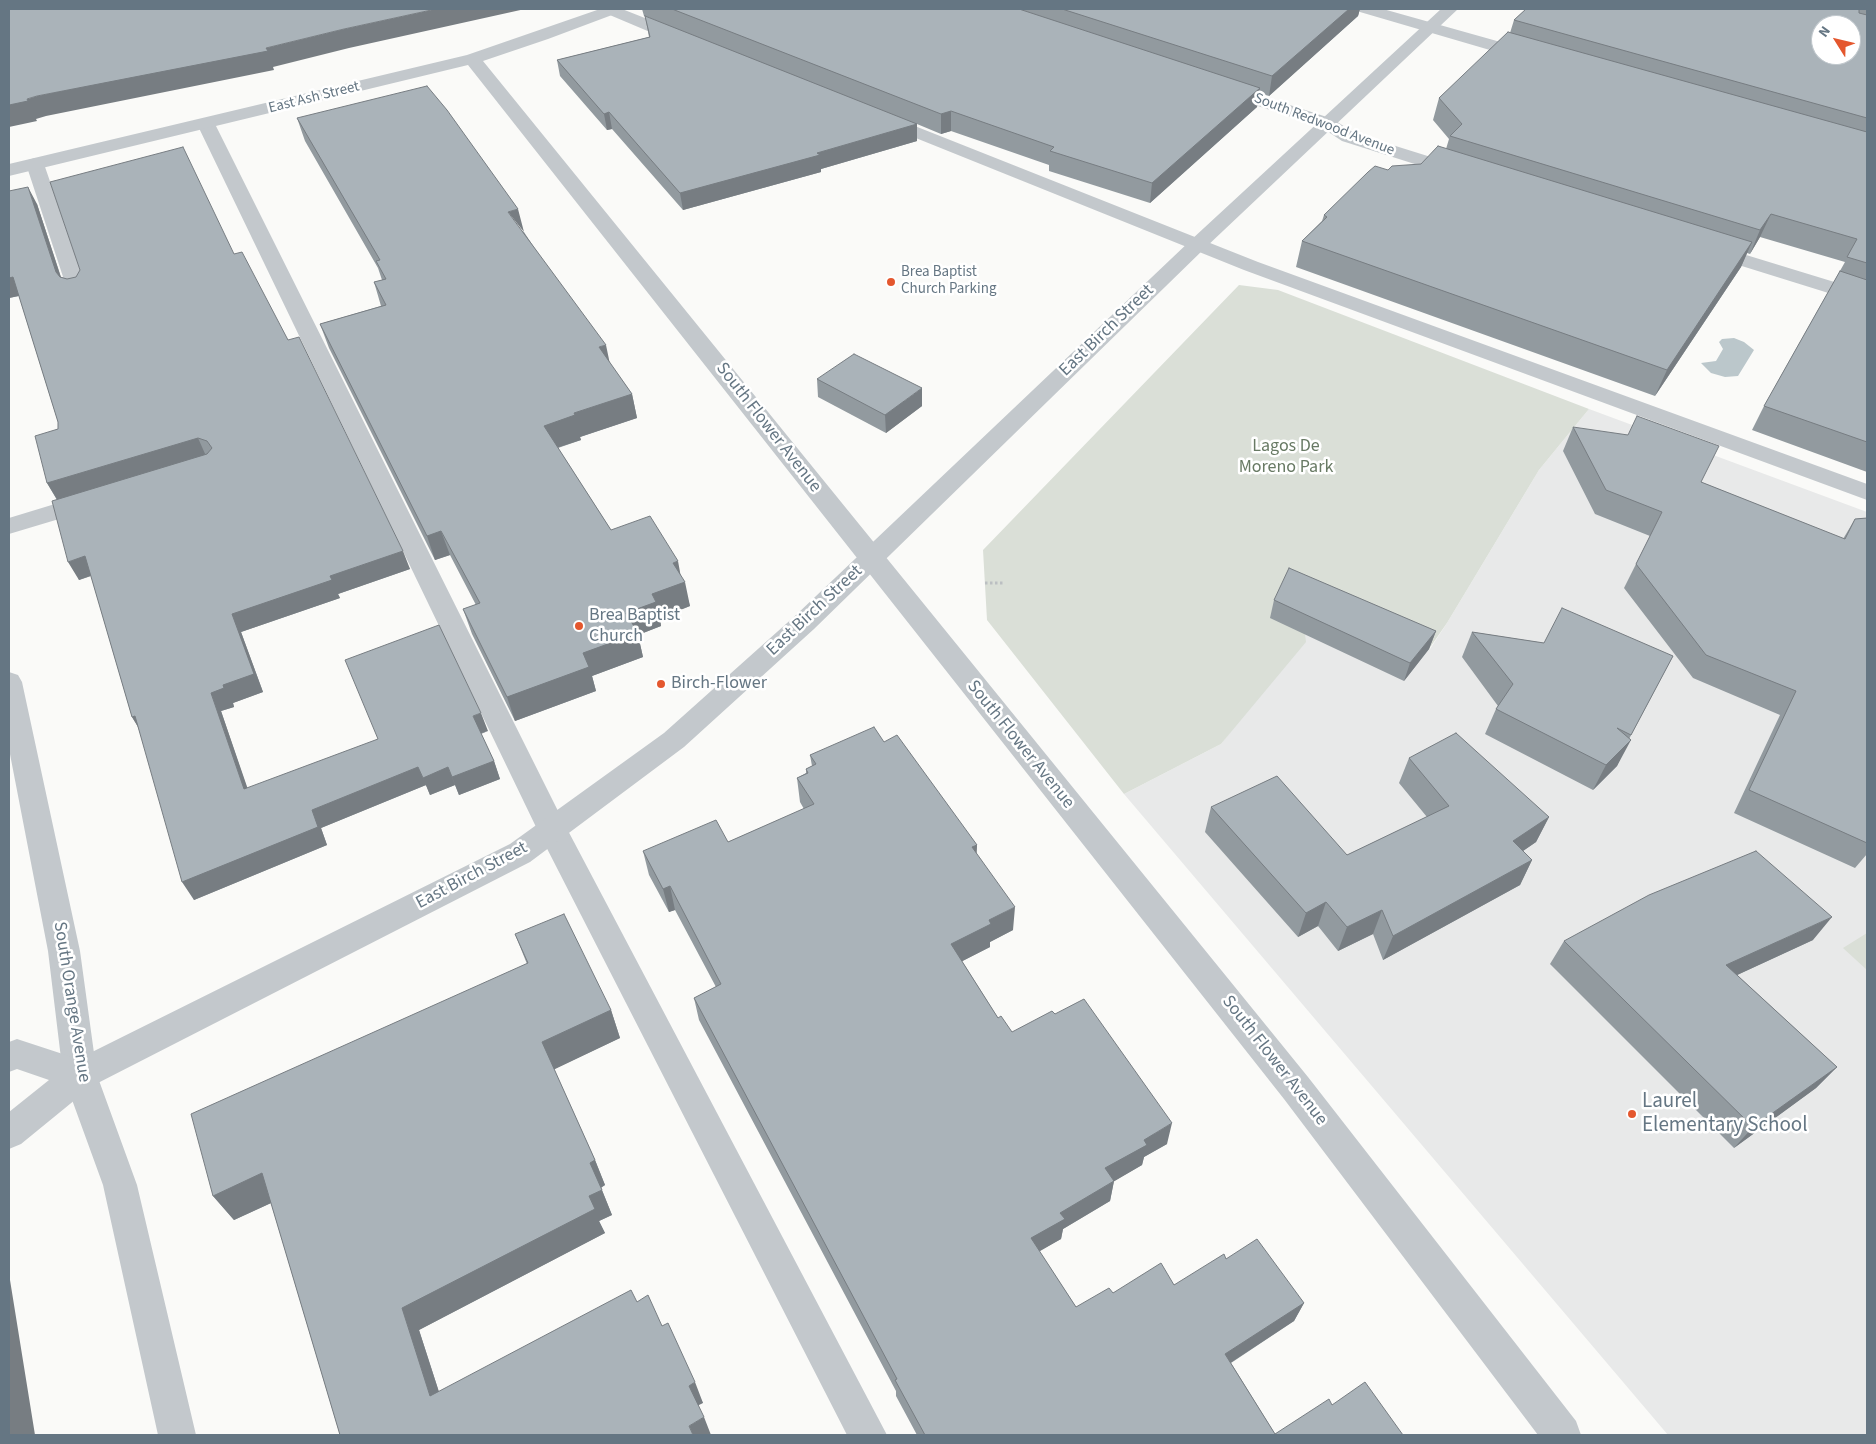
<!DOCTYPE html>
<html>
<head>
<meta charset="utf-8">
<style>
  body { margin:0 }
  #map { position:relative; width:1876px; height:1444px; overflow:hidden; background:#fafaf8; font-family:"Source Sans 3",sans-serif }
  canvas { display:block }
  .frame { position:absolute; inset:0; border:10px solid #657683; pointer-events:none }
  .north { position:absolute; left:1811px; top:15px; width:50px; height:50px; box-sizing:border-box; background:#fff; border:1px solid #c1c8cd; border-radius:50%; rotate:306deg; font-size:14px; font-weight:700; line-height:20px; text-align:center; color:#657683 }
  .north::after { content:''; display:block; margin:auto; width:18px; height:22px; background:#e4572e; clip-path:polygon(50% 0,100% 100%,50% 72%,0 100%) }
</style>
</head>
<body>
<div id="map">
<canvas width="1876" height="1444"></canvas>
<div class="frame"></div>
<div class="north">N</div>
</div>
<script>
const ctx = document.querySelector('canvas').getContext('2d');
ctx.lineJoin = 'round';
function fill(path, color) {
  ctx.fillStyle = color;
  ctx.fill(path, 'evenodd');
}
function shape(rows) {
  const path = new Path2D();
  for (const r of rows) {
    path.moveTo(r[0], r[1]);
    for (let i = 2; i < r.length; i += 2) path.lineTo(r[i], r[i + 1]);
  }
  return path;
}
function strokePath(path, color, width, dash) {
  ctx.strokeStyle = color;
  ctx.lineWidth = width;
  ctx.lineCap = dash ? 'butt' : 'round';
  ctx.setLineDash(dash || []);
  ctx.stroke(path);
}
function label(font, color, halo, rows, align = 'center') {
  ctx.font = font + ' "Source Sans 3",sans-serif';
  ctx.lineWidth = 5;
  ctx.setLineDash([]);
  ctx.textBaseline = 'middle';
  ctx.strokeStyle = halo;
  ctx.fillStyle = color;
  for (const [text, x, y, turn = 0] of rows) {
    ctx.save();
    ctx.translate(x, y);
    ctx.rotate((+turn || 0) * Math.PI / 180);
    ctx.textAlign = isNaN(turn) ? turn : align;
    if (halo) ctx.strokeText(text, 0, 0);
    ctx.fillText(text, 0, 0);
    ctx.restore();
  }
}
fill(shape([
  [1589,409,1867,512,1867,1435,1668,1435,1124,794,1221,744,1304,634,1430,649,1447,623,1539,470]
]), '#e8e9e9');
fill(shape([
  [1239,285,1278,290,1589,409,1539,470,1447,623,1429,649,1329,605,1305,634,1306,642,1221,744,1124,794,987,620,983,550],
  [1867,933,1867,970,1843,948]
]), '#dadfd7');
fill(shape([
  [1734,338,1744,342,1754,350,1738,376,1725,377,1711,373,1701,363,1716,361,1723,349,1719,342,1722,339]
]), '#bbc7cb');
strokePath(shape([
  [985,583,1003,583]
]), '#bbbfc2', 3, [2.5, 2.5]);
fill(shape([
  [604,9,622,9,688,35,690,39,688,43,676,43,605,13,604,9],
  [1358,9,1383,9,1536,52,1538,56,1536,60,1530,61,1524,60,1360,12,1358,9],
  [882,113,1258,262,1867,484,1867,500,1244,270,876,122,873,118,876,114,882,113],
  [206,119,212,120,215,124,565,825,887,1435,847,1435,537,829,197,124,200,120,206,119],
  [35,158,42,160,44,164,87,289,84,293,77,295,70,293,67,289,26,164,28,160,35,158]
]), '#c3c8cc');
fill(shape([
  [600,9,622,9,620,12,548,39,483,61,1308,1077,1576,1421,1581,1435,1538,1435,1284,1099,468,65,9,176,9,164,467,55,600,9],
  [1222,83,1333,119,1354,133,1466,168,1468,172,1466,176,1459,178,1342,141,1321,127,1216,92,1213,88,1216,84,1222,83],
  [1707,243,1867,292,1867,305,1700,253,1697,249,1700,245,1707,243],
  [91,493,99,495,103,501,99,507,9,534,9,518,91,493],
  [9,672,18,675,22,682,80,951,97,1075,137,1185,196,1435,158,1435,103,1185,63,1075,48,951,9,749,9,672]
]), '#c3c8cc');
fill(shape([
  [1441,9,1458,9,1205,248,814,629,684,747,530,862,92,1086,21,1144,9,1149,9,1112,49,1080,17,1069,9,1072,9,1042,17,1039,78,1059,510,844,664,733,796,615,1191,240,1441,9]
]), '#c3c8cc');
fill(shape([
  [642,9,1360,9,1358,16,1269,96,1259,93,1257,107,1150,203,1049,171,1049,165,951,131,941,134,917,124,917,141,821,169,821,172,683,210,612,129,607,130,560,76,557,60,649,37,645,16,660,22,644,16],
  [1526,9,1867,9,1867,472,1752,430,1764,406,1845,262,1760,237,1750,254,1747,253,1741,267,1655,396,1296,267,1302,241,1322,221,1324,215,1388,170,1421,164,1446,149,1449,139,1433,120,1439,98,1510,33,1514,20],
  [297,118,524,232,609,362,632,394,637,418,580,437,581,440,558,448,611,530,680,574,690,606,660,618,661,626,638,635,643,657,592,676,596,691,515,721,472,634,463,609,476,605,450,555,435,560,329,348,320,324,381,306,374,282,382,280,378,268,305,141],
  [9,191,37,204,61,277,67,279,234,254,288,340,410,569,338,594,340,598,241,632,263,692,233,703,234,707,221,711,247,788,488,731,481,734,494,761,500,779,459,795,455,785,430,795,426,785,321,828,327,845,194,900,138,727,132,717,91,576,79,580,57,500,47,483,58,429,58,422,19,296,9,298],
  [817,379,922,406,886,433,818,397],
  [1573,427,1701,482,1843,539,1855,519,1867,518,1867,854,1855,868,1734,813,1780,715,1693,678,1624,588,1650,536,1595,514,1563,451],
  [1274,600,1436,631,1429,649,1404,681,1270,618],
  [1472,632,1544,643,1673,656,1629,739,1617,766,1593,790,1485,734,1496,709,1498,706,1462,657],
  [884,742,977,845,976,854,1013,930,990,942,990,947,962,961,998,1018,1012,1032,1167,1144,1144,1157,1142,1165,1114,1181,1110,1201,1063,1229,1061,1239,1039,1251,1076,1307,1113,1293,1174,1285,1226,1259,1304,1303,1294,1321,1231,1363,1275,1434,1332,1405,1403,1435,917,1435,896,1396,896,1391,699,1020,694,998,716,987,675,910,669,912,649,875,643,851,728,842,804,809,800,802,797,778,806,773,806,769,812,766,810,755],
  [1409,758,1549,817,1536,842,1523,851,1532,860,1520,885,1383,960,1373,934,1338,951,1318,926,1298,937,1205,832,1211,807,1347,855,1427,817,1399,783],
  [515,934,611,1010,620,1038,554,1069,595,1160,605,1185,601,1188,612,1215,599,1221,605,1233,419,1330,439,1392,637,1302,662,1326,703,1403,340,1435,271,1203,234,1220,213,1196,527,964],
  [1813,940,1737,975,1837,1067,1816,1088,1734,1148,1550,964,1564,941]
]), '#929a9f');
fill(shape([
  [436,9,525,9,349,48,273,67,274,70,46,116,36,119,37,121,9,127,9,105,37,96,266,48,344,29],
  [1349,9,1360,9,1358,16,1269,96,1272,76],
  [1260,88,1257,107,1150,203,1152,183],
  [951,111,951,131,941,134,941,114],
  [609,112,612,129,607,130,604,114],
  [917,124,917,141,821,169,821,172,683,210,680,193],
  [28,187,37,204,65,290,56,272],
  [518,209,524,232,508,212],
  [1771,214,1760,237,1750,254,1760,230],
  [1752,242,1741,267,1655,396,1667,370],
  [13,277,23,295,9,298,9,278],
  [606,345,611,369,599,347],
  [922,388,922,406,886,433,885,415],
  [632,394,637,418,580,437,581,440,550,450,544,426,574,413],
  [198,438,206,456,58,501,47,483],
  [441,531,450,555,435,560,427,536],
  [403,551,410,569,338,594,340,598,241,632,263,692,233,703,234,707,221,711,254,807,244,789,211,693,223,685,232,614,330,576],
  [85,556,96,574,79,580,68,562],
  [678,561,682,583,685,582,690,606,660,618,661,626,638,635,643,657,592,676,596,691,515,721,507,697,583,653,626,613,652,594,673,563],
  [1436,631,1429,649,1404,681,1410,663],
  [481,713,488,731,479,734,473,716],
  [135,716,143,735,132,717],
  [1631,740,1617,766,1593,790,1606,765],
  [494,761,500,779,459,795,452,777],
  [418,767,426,785,321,828,327,845,194,900,182,882,312,810],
  [448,767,455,785,430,795,423,778],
  [1549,817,1536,842,1501,866,1513,841],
  [977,845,976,869,972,847],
  [1532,860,1520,885,1383,960,1393,936],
  [670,886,675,910,669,912,663,889],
  [1326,902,1318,926,1298,937,1306,913],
  [1015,907,1013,930,990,942,990,947,951,967,951,944,989,920],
  [1382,910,1373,934,1338,951,1347,927],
  [1832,917,1813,940,1709,988,1726,965],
  [611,1010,620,1038,553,1070,542,1042],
  [1837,1067,1816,1088,1734,1148,1753,1127],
  [1172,1123,1167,1144,1144,1157,1142,1165,1101,1189,1105,1168,1144,1140],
  [595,1160,605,1185,600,1188,590,1163],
  [262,1173,282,1198,234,1220,213,1196],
  [1114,1181,1110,1201,1063,1229,1061,1239,1028,1258,1031,1238,1060,1213],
  [602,1190,612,1215,599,1221,605,1233,419,1330,447,1417,430,1396,402,1308,589,1196],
  [9,1279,10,1280,35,1435,9,1435],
  [1304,1303,1294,1321,1218,1371,1225,1354],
  [695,1382,703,1403,697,1406,689,1386],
  [704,1417,711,1435,693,1435,689,1426]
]), '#777d82');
const building = shape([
  [9,9,436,9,344,29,266,48,268,51,37,96,27,99,28,101,9,105,9,9],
  [672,9,1019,9,1260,88,1152,183,1050,151,1054,147,951,111,941,114,672,9],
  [1062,9,1349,9,1272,76,1062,9],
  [1526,9,1859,9,1859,13,1867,15,1867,118,1514,20,1526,9],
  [1821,25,1851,25,1851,55,1821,55,1821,25],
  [645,16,917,124,817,153,820,155,680,193,609,112,604,114,557,60,650,37,645,16],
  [1508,32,1867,132,1867,263,1847,257,1857,239,1771,214,1760,230,1450,136,1462,124,1439,98,1508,32],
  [427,86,447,110,518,209,508,212,606,345,599,347,632,394,574,413,575,415,544,426,611,530,650,516,678,561,673,563,685,582,652,594,656,602,626,613,638,633,583,653,589,667,507,697,463,609,480,603,441,531,427,536,320,324,386,305,374,282,386,279,376,261,380,260,297,118,427,86],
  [1438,146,1752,242,1667,370,1302,241,1327,217,1324,215,1368,172,1375,166,1388,170,1392,166,1421,164,1438,146],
  [183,147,234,254,242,252,288,340,299,337,403,551,330,576,332,580,232,614,254,674,223,685,224,688,211,693,244,789,378,739,345,660,439,625,481,713,473,716,494,761,452,777,448,767,423,778,418,767,312,810,318,827,182,882,135,716,132,717,85,556,68,562,52,501,207,454,212,448,207,441,198,438,47,483,35,436,58,429,58,422,13,277,9,278,9,191,28,187,56,272,60,277,67,279,76,277,80,270,50,182,183,147],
  [1840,271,1867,280,1867,442,1764,406,1840,271],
  [854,354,922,388,885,415,817,379,854,354],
  [1637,416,1719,446,1701,482,1845,539,1855,519,1867,518,1867,843,1749,790,1796,691,1706,655,1636,564,1662,512,1606,490,1573,427,1628,435,1637,416],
  [1289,568,1436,631,1410,663,1274,600,1289,568],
  [1562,608,1673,656,1631,735,1617,728,1631,740,1606,765,1496,709,1513,684,1472,632,1544,643,1562,608],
  [874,727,884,742,897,735,977,845,972,847,1015,907,989,920,991,924,951,944,998,1018,1001,1016,1012,1032,1052,1011,1055,1014,1084,999,1172,1123,1144,1140,1147,1145,1105,1168,1114,1181,1060,1213,1065,1219,1031,1238,1076,1307,1109,1288,1113,1293,1161,1263,1174,1285,1224,1254,1226,1259,1257,1239,1304,1303,1225,1354,1275,1434,1329,1399,1332,1405,1365,1382,1403,1435,925,1435,895,1380,897,1379,694,998,721,984,670,886,663,889,643,851,716,820,728,842,814,804,797,778,808,773,806,769,816,764,810,755,874,727],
  [1456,733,1549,817,1513,841,1532,860,1393,936,1382,910,1347,927,1326,902,1306,913,1211,807,1277,776,1347,855,1449,806,1409,758,1456,733],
  [1756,851,1832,917,1726,965,1837,1067,1753,1127,1564,941,1649,895,1756,851],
  [564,914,611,1010,542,1042,595,1160,590,1163,602,1190,589,1196,595,1209,402,1308,430,1396,631,1290,637,1302,648,1295,662,1326,668,1323,695,1382,689,1386,704,1417,689,1426,693,1435,340,1435,262,1173,213,1196,191,1114,528,963,515,934,564,914]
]);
fill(building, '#aab3b9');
strokePath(building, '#777d82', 1);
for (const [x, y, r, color] of [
  [891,282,5,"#e4572e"],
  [579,626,5,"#e4572e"],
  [661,684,5,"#e4572e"],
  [1632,1114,5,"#e4572e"]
]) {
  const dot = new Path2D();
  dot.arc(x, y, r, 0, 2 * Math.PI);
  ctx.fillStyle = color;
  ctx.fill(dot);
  strokePath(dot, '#fff', 2);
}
label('15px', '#657683', '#fff', [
  ["East Ash Street",314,98,-14],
  ["South Redwood Avenue",1324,125,21]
]);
label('15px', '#657683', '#fff', [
  ["Brea Baptist",901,273],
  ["Church Parking",901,290]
], 'left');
label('18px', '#657683', '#fff', [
  ["East Birch Street",1107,331,-44],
  ["South Flower Avenue",768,428,52],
  ["East Birch Street",815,611,-43],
  ["South Flower Avenue",1020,745,51],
  ["East Birch Street",472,876,-28],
  ["South Orange Avenue",71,1002,81],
  ["South Flower Avenue",1274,1061,52]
]);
label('18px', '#687a64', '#fff', [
  ["Lagos De",1286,447],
  ["Moreno Park",1286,468]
]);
label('18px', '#657683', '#fff', [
  ["Brea Baptist",589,616],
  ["Church",589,637],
  ["Birch-Flower",671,684]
], 'left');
label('21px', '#657683', '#fff', [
  ["Laurel",1642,1102],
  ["Elementary School",1642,1126]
], 'left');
</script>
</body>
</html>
